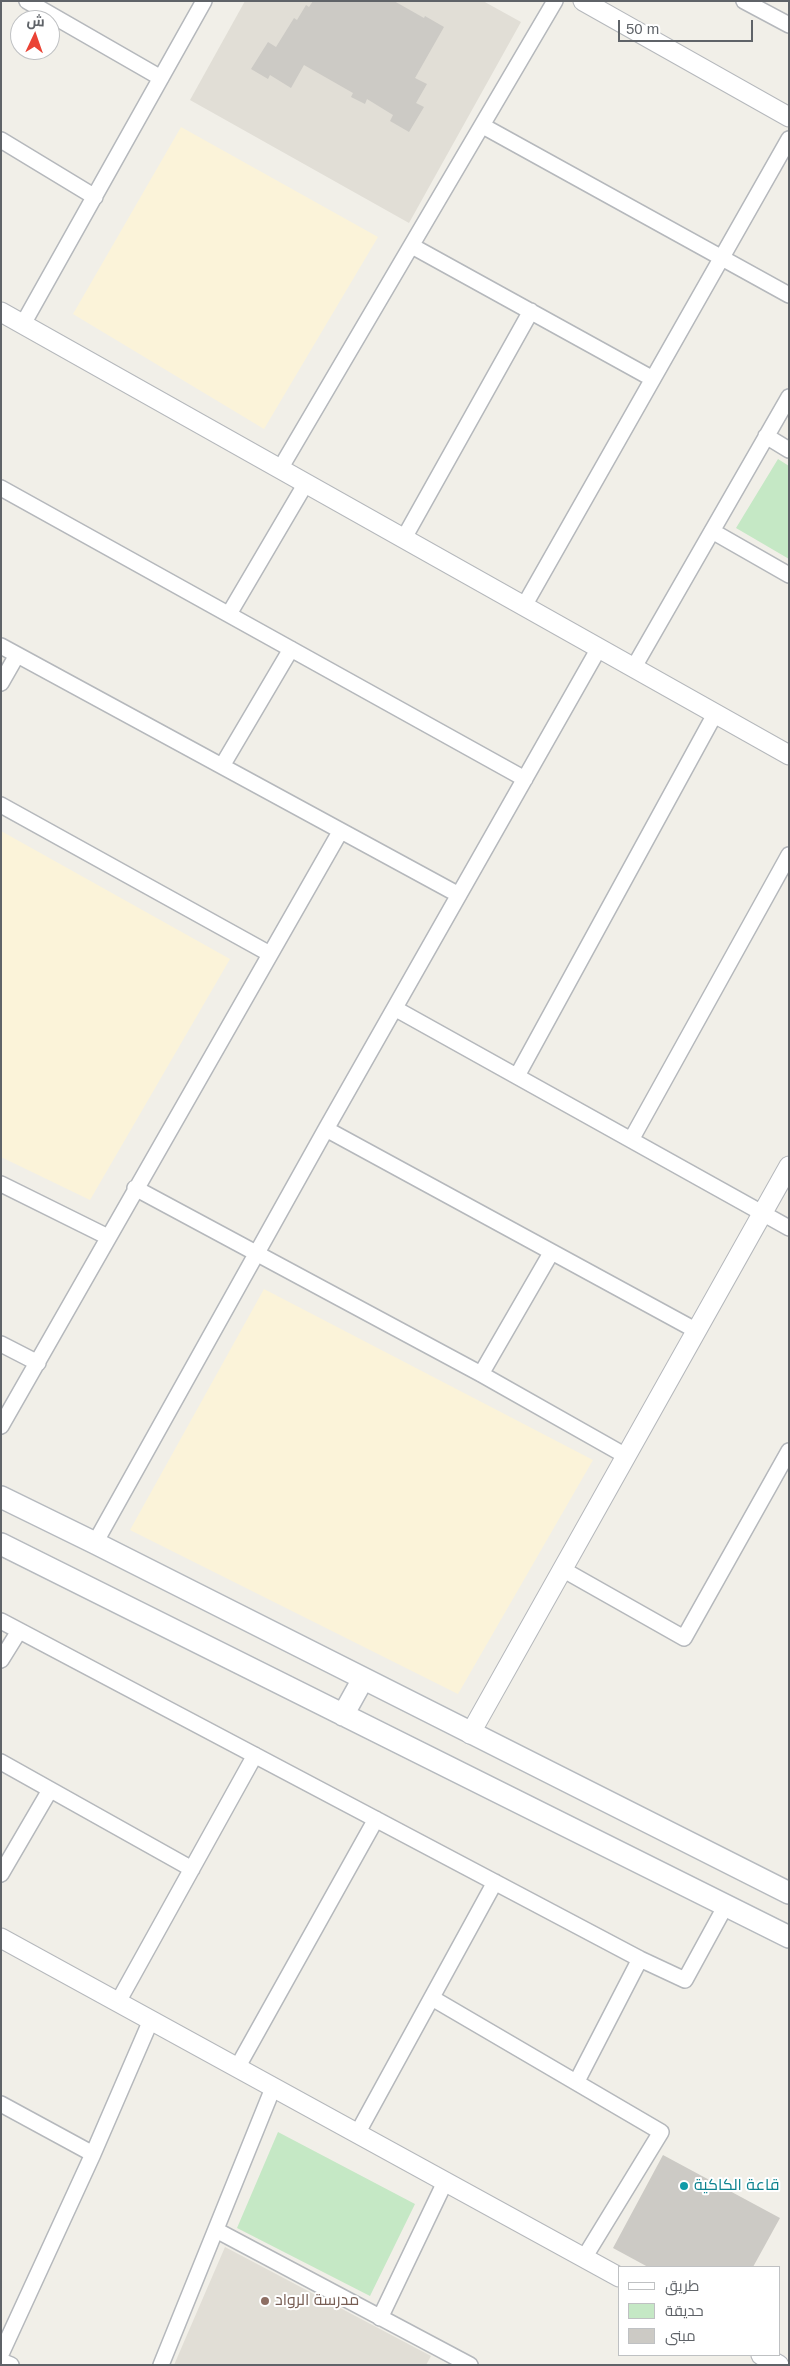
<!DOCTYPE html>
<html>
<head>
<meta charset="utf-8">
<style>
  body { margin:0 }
  #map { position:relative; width:790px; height:2366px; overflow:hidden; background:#f1efe8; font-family:Arial,Cairo,sans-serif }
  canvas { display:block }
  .frame { position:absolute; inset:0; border:2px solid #5f6368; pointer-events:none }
  .legend { position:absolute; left:618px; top:2266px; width:162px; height:90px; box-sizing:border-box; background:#fff; border:1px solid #bfc1c3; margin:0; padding:6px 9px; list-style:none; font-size:15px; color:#5f6368 }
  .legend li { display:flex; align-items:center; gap:10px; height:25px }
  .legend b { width:25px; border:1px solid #bfc1c3 }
  .north { position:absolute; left:10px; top:10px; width:50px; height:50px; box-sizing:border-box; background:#fff; border:1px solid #bfc1c3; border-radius:50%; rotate:3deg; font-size:14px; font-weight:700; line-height:20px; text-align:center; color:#5f6368 }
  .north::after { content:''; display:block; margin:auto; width:18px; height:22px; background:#ea4335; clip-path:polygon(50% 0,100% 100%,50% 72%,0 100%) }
  .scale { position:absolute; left:618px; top:20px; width:135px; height:22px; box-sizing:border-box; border:2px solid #5f6368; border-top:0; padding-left:6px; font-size:15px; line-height:18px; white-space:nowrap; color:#5f6368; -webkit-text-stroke:4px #fff; paint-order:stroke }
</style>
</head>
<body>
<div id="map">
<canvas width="790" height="2366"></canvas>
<div class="frame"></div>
<ul class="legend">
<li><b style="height:6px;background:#fff"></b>طريق</li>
<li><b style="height:14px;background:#c5e8c5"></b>حديقة</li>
<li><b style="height:14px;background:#cccac5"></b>مبنى</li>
</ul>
<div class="north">ش</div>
<div class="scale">50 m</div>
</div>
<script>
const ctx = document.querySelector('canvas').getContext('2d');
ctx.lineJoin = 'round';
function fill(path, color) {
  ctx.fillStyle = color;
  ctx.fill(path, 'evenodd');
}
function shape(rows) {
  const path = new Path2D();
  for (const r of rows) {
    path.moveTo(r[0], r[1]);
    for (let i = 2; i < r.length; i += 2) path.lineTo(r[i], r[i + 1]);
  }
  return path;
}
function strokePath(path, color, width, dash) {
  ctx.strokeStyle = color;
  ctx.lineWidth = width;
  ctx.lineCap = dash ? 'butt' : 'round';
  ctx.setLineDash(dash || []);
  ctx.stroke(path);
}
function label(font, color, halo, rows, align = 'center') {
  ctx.font = font + ' Arial,Cairo,sans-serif';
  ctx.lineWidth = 4;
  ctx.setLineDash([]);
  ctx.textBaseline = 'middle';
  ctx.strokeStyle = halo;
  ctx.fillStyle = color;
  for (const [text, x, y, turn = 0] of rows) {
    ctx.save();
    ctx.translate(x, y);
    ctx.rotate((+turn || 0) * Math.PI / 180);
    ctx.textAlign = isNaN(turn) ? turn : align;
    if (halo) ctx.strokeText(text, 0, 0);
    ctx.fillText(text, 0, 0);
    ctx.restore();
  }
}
fill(shape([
  [245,1,483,1,521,22,409,223,190,100],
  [225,2247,431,2356,426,2365,174,2365]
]), '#e1ded6');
fill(shape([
  [778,459,789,466,789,559,736,528],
  [278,2132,415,2204,370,2296,237,2228]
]), '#c5e8c5');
fill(shape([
  [181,127,378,237,264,429,73,314],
  [1,831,230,959,90,1200,1,1157],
  [264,1289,593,1460,458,1694,130,1530]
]), '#fbf3d9');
fill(shape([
  [313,1,394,1,424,18,425,16,444,27,415,78,427,84,416,103,424,107,409,132,390,121,393,115,367,99,365,104,351,97,353,93,304,65,291,88,270,75,268,79,251,69,268,42,276,47,294,18,297,20,306,5,309,7],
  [663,2155,780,2218,753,2267,648,2267,613,2248]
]), '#cccac5');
const minor = shape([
  [27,1,161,78],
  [744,1,789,25],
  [483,126,789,295],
  [1,140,95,197],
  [412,246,653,379],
  [23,324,204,1],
  [766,436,789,450],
  [280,469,555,1],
  [1,488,525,779],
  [712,531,789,575],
  [404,538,531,311],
  [524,606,789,139],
  [229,614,306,483],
  [1,646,459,895],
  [634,667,789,397],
  [1,683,17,655],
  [222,766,291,649],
  [1,805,270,954],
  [396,1009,789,1228],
  [517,1076,715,714],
  [326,1129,697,1331],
  [631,1140,789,855],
  [1,1184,108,1237],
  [135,1188,481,1374,626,1456],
  [1,1344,38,1363],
  [481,1374,551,1253],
  [1,1426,340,832],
  [95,1543,326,1129,599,648],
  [562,1569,684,1638,789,1451],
  [1,1621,640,1959,685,1980,726,1905],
  [1,1660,19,1631],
  [1,1762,192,1869],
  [1,1874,50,1790],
  [432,1998,661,2132,584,2258],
  [118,2002,255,1755],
  [237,2068,376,1819],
  [577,2081,640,1959],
  [1,2104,93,2154],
  [357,2134,495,1882],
  [216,2230,470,2365],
  [380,2318,445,2182],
  [1,2354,93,2154,151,2020],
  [1,2361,11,2365],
  [161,2365,273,2088]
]);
const tertiary = shape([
  [583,1,789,117],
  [1,312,789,755],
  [470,1734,789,1166],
  [1,1938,619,2277],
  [761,2355,779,2365]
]);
const secondary = shape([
  [1,1497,95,1543,789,1893],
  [1,1544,789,1937],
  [343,1715,363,1679]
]);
strokePath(minor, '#b5b8bc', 18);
strokePath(tertiary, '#b5b8bc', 21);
strokePath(secondary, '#b6babf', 24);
strokePath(minor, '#fff', 15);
strokePath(tertiary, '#fff', 19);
strokePath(secondary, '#fff', 21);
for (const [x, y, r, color] of [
  [684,2186,5,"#0f9aa8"],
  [265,2301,5,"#8d6e63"]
]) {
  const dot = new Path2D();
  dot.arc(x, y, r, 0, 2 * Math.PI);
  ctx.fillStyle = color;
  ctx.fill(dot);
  strokePath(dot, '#fff', 2);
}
label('16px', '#0d838f', '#fff', [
  ["قاعة الكاكية",694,2186]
], 'left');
label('16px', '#785e54', '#fff', [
  ["مدرسة الرواد",275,2301]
], 'left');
</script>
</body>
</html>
